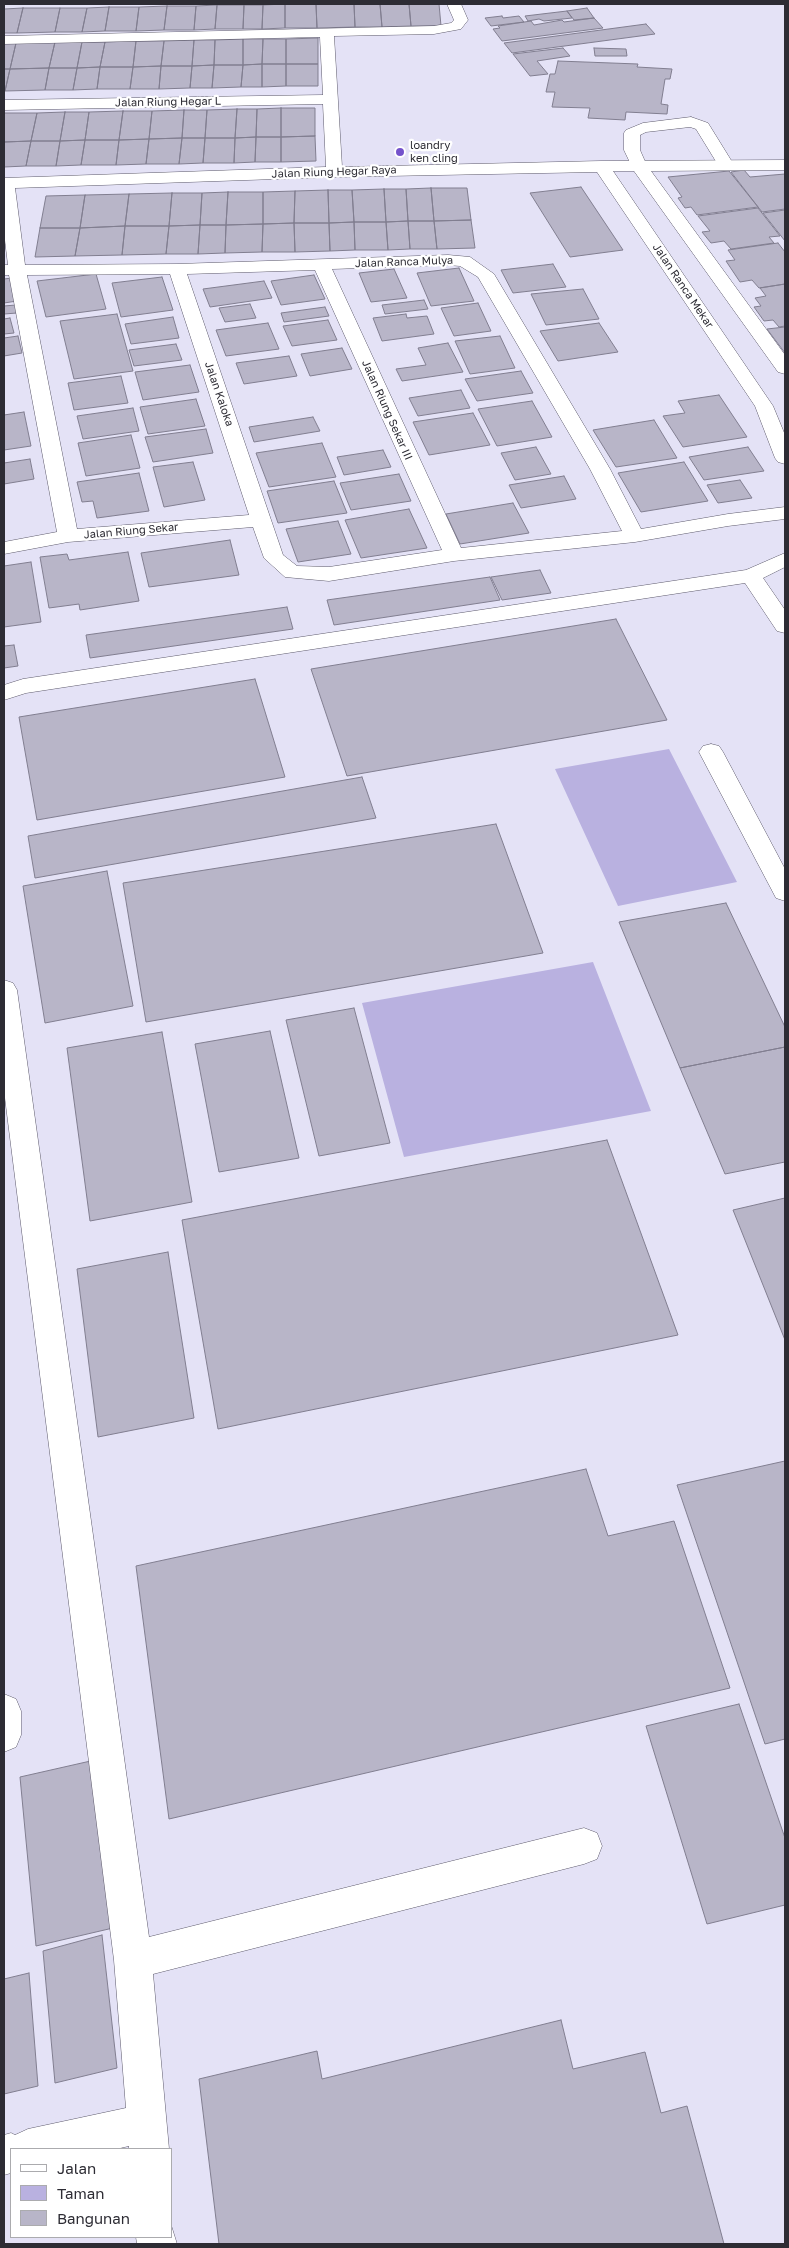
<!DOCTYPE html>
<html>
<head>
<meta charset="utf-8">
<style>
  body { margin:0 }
  #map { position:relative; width:789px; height:2248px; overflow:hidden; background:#e4e2f6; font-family:"Golos Text",sans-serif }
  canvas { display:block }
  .frame { position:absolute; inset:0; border:5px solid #2d2c34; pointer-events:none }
  .legend { position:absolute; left:10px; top:2148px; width:162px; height:90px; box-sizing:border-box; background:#fff; border:1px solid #ababae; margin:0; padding:6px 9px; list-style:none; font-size:15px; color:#2d2c34 }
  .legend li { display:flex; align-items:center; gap:10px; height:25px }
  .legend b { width:25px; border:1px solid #ababae }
</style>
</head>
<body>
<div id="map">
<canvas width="789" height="2248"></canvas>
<div class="frame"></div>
<ul class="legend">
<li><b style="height:6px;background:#fff"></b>Jalan</li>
<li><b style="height:14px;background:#b9b1e0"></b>Taman</li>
<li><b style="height:14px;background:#b8b5c8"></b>Bangunan</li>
</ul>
</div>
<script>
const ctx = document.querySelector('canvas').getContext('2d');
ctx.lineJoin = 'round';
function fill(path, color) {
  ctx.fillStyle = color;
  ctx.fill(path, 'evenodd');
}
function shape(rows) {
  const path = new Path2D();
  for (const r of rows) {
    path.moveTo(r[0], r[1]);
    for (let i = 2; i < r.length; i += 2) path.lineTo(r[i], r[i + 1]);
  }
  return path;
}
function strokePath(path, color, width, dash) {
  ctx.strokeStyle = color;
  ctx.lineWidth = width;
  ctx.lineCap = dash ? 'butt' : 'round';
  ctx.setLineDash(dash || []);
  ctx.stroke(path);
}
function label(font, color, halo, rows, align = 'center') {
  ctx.font = font + ' "Golos Text",sans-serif';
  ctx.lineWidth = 4.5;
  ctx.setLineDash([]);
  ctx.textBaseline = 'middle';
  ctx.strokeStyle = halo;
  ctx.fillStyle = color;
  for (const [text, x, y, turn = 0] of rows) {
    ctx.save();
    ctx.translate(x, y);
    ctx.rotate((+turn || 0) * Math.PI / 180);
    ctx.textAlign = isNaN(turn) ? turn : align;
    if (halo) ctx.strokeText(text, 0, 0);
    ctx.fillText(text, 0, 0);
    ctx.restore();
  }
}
fill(shape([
  [669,749,737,882,618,906,555,769],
  [593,962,651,1111,404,1157,362,1003]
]), '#b9b1e0');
const building = shape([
  [285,4,285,28,262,29,263,5,285,4],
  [285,4,316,4,317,28,285,28,285,4],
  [316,4,354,4,355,27,317,28,316,4],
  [354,4,380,4,382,27,355,27,354,4],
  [380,4,409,4,411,26,382,27,380,4],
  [409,4,439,4,441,26,411,26,409,4],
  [217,5,244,5,243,29,215,29,217,5],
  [217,5,215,29,194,30,196,6,217,5],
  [244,5,263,5,262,29,243,29,244,5],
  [167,6,164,30,136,31,139,7,167,6],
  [167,6,196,6,194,30,164,30,167,6],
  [109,7,139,7,136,31,105,31,109,7],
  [109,7,105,31,82,32,87,8,109,7],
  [23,8,60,8,55,32,17,33,23,8],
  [23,8,17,33,4,33,4,9,23,8],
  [60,8,87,8,82,32,55,32,60,8],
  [587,8,594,18,574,20,567,11,587,8],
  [567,11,572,18,544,21,539,19,528,21,525,16,567,11],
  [502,16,503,18,519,16,524,22,491,26,485,18,502,16],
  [594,18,603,28,502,41,493,29,500,28,498,26,531,21,534,25,562,20,564,22,594,18],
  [646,24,655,34,512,53,504,43,646,24],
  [318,38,318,64,286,64,286,39,318,38],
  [243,39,263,39,262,64,243,65,243,39],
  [243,39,243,65,214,65,215,40,243,39],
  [263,39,286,39,286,64,262,64,263,39],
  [194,40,215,40,214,65,192,66,194,40],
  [194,40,192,66,161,66,164,41,194,40],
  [136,41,164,41,161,66,133,67,136,41],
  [136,41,133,67,100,67,105,42,136,41],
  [55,42,82,42,77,68,49,68,55,42],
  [55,42,49,68,10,69,16,43,55,42],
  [82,42,105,42,100,67,77,68,82,42],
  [4,43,16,43,10,69,4,69,4,43],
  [563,48,570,56,537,61,548,74,530,76,513,54,563,48],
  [594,48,626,49,627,56,595,56,594,48],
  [558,61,638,64,637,67,672,69,670,79,665,79,661,104,668,105,667,114,626,112,625,120,588,118,590,108,552,107,555,92,546,92,550,74,555,74,558,61],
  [262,64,262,87,241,87,243,65,262,64],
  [262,64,286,64,286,86,262,87,262,64],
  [286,64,318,64,318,86,286,86,286,64],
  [214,65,212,88,190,88,192,66,214,65],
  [214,65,243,65,241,87,212,88,214,65],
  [161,66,159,89,130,89,133,67,161,66],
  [161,66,192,66,190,88,159,89,161,66],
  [100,67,97,89,73,90,77,68,100,67],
  [100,67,133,67,130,89,97,89,100,67],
  [49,68,45,90,5,91,10,69,49,68],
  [49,68,77,68,73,90,45,90,49,68],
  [4,69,10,69,5,91,4,91,4,69],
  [281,108,281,137,256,137,257,109,281,108],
  [281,108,315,108,315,136,281,137,281,108],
  [237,109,257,109,256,137,235,138,237,109],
  [237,109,235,138,205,138,207,110,237,109],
  [184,110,182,138,149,139,152,111,184,110],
  [184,110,207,110,205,138,182,138,184,110],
  [123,111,119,140,85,140,89,112,123,111],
  [123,111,152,111,149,139,119,140,123,111],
  [65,112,60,141,31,141,37,113,65,112],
  [65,112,89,112,85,140,60,141,65,112],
  [4,113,37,113,31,141,4,142,4,113],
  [315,136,316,161,281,162,281,137,315,136],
  [256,137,281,137,281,162,255,162,256,137],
  [256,137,255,162,234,163,235,138,256,137],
  [182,138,179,164,146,164,149,139,182,138],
  [182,138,205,138,203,163,179,164,182,138],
  [205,138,235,138,234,163,203,163,205,138],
  [149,139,146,164,116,165,119,140,149,139],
  [85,140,119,140,116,165,81,165,85,140],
  [85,140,81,165,56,166,60,141,85,140],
  [31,141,60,141,56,166,26,166,31,141],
  [31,141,26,166,4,167,4,142,31,141],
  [744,170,750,177,785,174,785,209,762,212,731,172,744,170],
  [729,171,758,207,697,215,691,207,685,208,678,198,682,197,668,177,729,171],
  [581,187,623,250,570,257,530,193,581,187],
  [431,188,434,221,408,221,406,189,431,188],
  [431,188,467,188,471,220,434,221,431,188],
  [384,189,406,189,408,221,386,222,384,189],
  [384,189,386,222,354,222,352,190,384,189],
  [328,190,329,223,294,223,295,191,328,190],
  [328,190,352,190,354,222,329,223,328,190],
  [295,191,294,223,263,224,263,192,295,191],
  [228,192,263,192,263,224,226,225,228,192],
  [228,192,226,225,200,225,202,193,228,192],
  [172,193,169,226,125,226,129,194,172,193],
  [172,193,202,193,200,225,169,226,172,193],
  [129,194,125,226,80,228,85,195,129,194],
  [85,195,80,228,40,228,46,196,85,195],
  [758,208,780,236,769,237,774,243,731,249,724,241,711,243,702,232,710,231,698,216,758,208],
  [785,210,785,241,763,213,785,210],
  [471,220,475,248,437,249,434,221,471,220],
  [408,221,434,221,437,249,410,249,408,221],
  [408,221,410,249,388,250,386,222,408,221],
  [354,222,386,222,388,250,355,250,354,222],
  [354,222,355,250,330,251,329,223,354,222],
  [294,223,295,252,262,252,263,224,294,223],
  [294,223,329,223,330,251,295,252,294,223],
  [263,224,262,252,225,253,226,225,263,224],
  [200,225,198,254,166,254,169,226,200,225],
  [200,225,226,225,225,253,198,254,200,225],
  [125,226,122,255,75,256,80,228,125,226],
  [125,226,169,226,166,254,122,255,125,226],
  [40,228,80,228,75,256,35,257,40,228],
  [778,243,785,252,785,284,759,288,752,280,740,282,726,261,735,260,728,250,778,243],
  [553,264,566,287,513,293,501,270,553,264],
  [459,268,474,301,431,306,417,273,459,268],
  [394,269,407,298,371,302,359,273,394,269],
  [96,274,106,309,46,317,37,281,96,274],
  [314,275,325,299,281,305,271,281,314,275],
  [162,277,173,310,121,317,112,283,162,277],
  [12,278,17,301,4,303,4,279,12,278],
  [264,281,272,298,210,307,203,289,264,281],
  [785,284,785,326,779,327,773,320,764,321,754,307,761,306,755,298,766,296,760,288,785,284],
  [583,289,599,319,546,325,531,294,583,289],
  [424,300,428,309,385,314,382,305,424,300],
  [478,303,491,331,454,336,441,308,478,303],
  [250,304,256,318,225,322,219,308,250,304],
  [16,305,17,313,4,314,4,306,16,305],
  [325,307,329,316,284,322,281,313,325,307],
  [117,314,133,371,74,379,60,321,117,314],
  [406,314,407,318,427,316,434,334,382,341,373,318,406,314],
  [173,317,179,338,131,344,125,324,173,317],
  [10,318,14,333,4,334,4,319,10,318],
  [328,320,337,340,292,346,283,326,328,320],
  [268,323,279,349,226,356,216,330,268,323],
  [599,323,618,352,558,361,540,331,599,323],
  [785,327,785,353,767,329,785,327],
  [18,336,22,353,4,356,4,338,18,336],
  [500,336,515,368,470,374,455,341,500,336],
  [448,343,463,372,402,381,396,369,426,365,418,348,448,343],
  [176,344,182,360,134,366,129,350,176,344],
  [342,348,352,369,310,376,301,354,342,348],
  [289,356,297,376,244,384,236,363,289,356],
  [190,365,199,392,143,400,135,372,190,365],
  [521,371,533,393,477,401,465,379,521,371],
  [121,376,128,403,74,410,68,383,121,376],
  [461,390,470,408,418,416,409,398,461,390],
  [719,395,747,437,683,447,663,416,685,413,678,401,719,395],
  [196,399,205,426,148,434,140,407,196,399],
  [532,401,552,437,497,446,478,409,532,401],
  [133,408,139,431,83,439,77,416,133,408],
  [24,412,31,446,4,450,4,415,24,412],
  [473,413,490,445,429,455,413,422,473,413],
  [313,417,320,431,254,442,249,427,313,417],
  [654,420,677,458,616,467,593,430,654,420],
  [206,429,213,453,153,462,145,437,206,429],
  [131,435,140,468,86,476,78,443,131,435],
  [322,443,336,477,269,487,256,453,322,443],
  [536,447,551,474,515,480,501,453,536,447],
  [748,447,764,471,704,480,689,457,748,447],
  [383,450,391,467,344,475,337,457,383,450],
  [30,459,34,479,4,484,4,463,30,459],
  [193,462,205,500,164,507,153,467,193,462],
  [684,462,708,501,641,512,618,473,684,462],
  [139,473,149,511,97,518,93,501,82,502,77,482,139,473],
  [399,474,411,501,351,510,340,483,399,474],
  [564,476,576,499,521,508,509,485,564,476],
  [740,480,752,498,718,503,707,485,740,480],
  [334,481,347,513,278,523,267,491,334,481],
  [513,503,529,533,460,544,446,514,513,503],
  [409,509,427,548,361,558,345,520,409,509],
  [338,521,351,554,298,562,286,529,338,521],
  [230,540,239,575,149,587,141,553,230,540],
  [128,552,139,601,80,610,79,604,49,608,40,557,67,554,69,560,128,552],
  [31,562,41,622,4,627,4,566,31,562],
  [540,570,551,593,502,600,491,577,540,570],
  [490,577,500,600,334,625,327,600,490,577],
  [287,607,293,629,90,658,86,635,287,607],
  [616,619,667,720,347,776,311,669,616,619],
  [14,645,18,666,4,668,4,646,14,645],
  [255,679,285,777,37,820,19,717,255,679],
  [362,777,376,818,35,878,28,836,362,777],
  [496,824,543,953,146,1022,123,883,496,824],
  [107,871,133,1006,45,1023,23,886,107,871],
  [726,903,785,1027,785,1047,680,1068,619,922,726,903],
  [354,1008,390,1143,319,1156,286,1020,354,1008],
  [270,1031,299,1158,219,1172,195,1044,270,1031],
  [162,1032,192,1202,90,1221,67,1048,162,1032],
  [785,1047,785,1162,725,1174,680,1068,785,1047],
  [607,1140,678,1335,218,1429,182,1220,607,1140],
  [785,1198,785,1340,733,1210,785,1198],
  [168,1252,194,1418,98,1437,77,1269,168,1252],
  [785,1461,785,1739,765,1744,677,1485,785,1461],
  [586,1469,608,1536,674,1521,730,1688,169,1819,136,1566,586,1469],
  [739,1704,785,1838,785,1905,707,1924,646,1726,739,1704],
  [95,1760,113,1928,36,1946,20,1777,95,1760],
  [102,1935,117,2068,55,2083,43,1951,102,1935],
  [29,1973,38,2086,4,2094,4,1979,29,1973],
  [561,2020,573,2069,645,2052,661,2113,687,2106,724,2244,219,2244,199,2079,317,2051,322,2079,561,2020]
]);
fill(building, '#b8b5c8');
strokePath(building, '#817e90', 1);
const lane = shape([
  [691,117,708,123,734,165,732,168,720,168,696,129,690,127,646,132,640,135,640,150,647,166,645,169,633,169,624,150,624,133,626,130,643,123,691,117],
  [711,744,719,746,723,752,785,869,785,901,776,898,699,752,703,746,711,744]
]);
const street = shape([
  [447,4,461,4,468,20,461,29,434,34,334,36,342,167,601,161,785,160,785,170,651,171,785,355,785,374,778,372,634,171,613,171,773,406,785,435,785,464,778,462,775,458,755,406,597,172,334,177,15,188,25,265,177,264,448,255,470,257,494,274,610,469,641,529,728,514,785,507,785,519,728,526,635,542,454,561,329,581,285,577,264,558,253,527,68,542,4,554,4,542,57,532,9,275,4,275,4,265,8,265,4,232,4,178,326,167,323,104,4,110,4,100,323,95,320,37,4,44,4,36,434,26,451,23,454,20,447,4],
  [448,265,460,266,478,277,590,469,622,531,461,548,332,269,448,265],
  [315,270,442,550,329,567,297,566,283,555,187,274,315,270],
  [170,274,249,515,77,529,27,275,170,274],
  [785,553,785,567,763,578,785,610,785,633,777,631,745,583,26,693,4,700,4,685,23,679,746,570,785,553],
  [4,980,13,983,17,990,149,1937,584,1828,597,1833,602,1846,597,1859,584,1864,153,1974,169,2149,129,2149,129,2146,116,2149,11,2149,11,2173,4,2175,4,2135,11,2133,15,2135,28,2129,126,2108,114,1960,4,1090,4,980],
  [4,1694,16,1699,21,1711,21,1735,16,1747,4,1752,4,1694],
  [171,2225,177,2244,137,2244,136,2237,171,2237,171,2225]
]);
strokePath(lane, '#5e5b6c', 1);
strokePath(street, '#5e5b6c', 1);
fill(lane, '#fff');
fill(street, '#fff');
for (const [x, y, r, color] of [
  [400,152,5,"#7452cb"]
]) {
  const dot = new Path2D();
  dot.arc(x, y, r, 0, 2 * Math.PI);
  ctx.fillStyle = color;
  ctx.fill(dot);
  strokePath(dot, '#fff', 2);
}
label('11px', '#2d2c34', '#fff', [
  ["Jalan Riung Hegar L",168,102,-1],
  ["Jalan Riung Hegar Raya",334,172,-2],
  ["Jalan Ranca Mulya",404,262,-2],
  ["Jalan Ranca Mekar",683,286,56],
  ["Jalan Kaloka",219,394,71],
  ["Jalan Riung Sekar III",387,410,66],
  ["Jalan Riung Sekar",131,531,-5]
]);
label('11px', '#2d2c34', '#fff', [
  ["loandry",410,146],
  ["ken cling",410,159]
], 'left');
</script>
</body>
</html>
